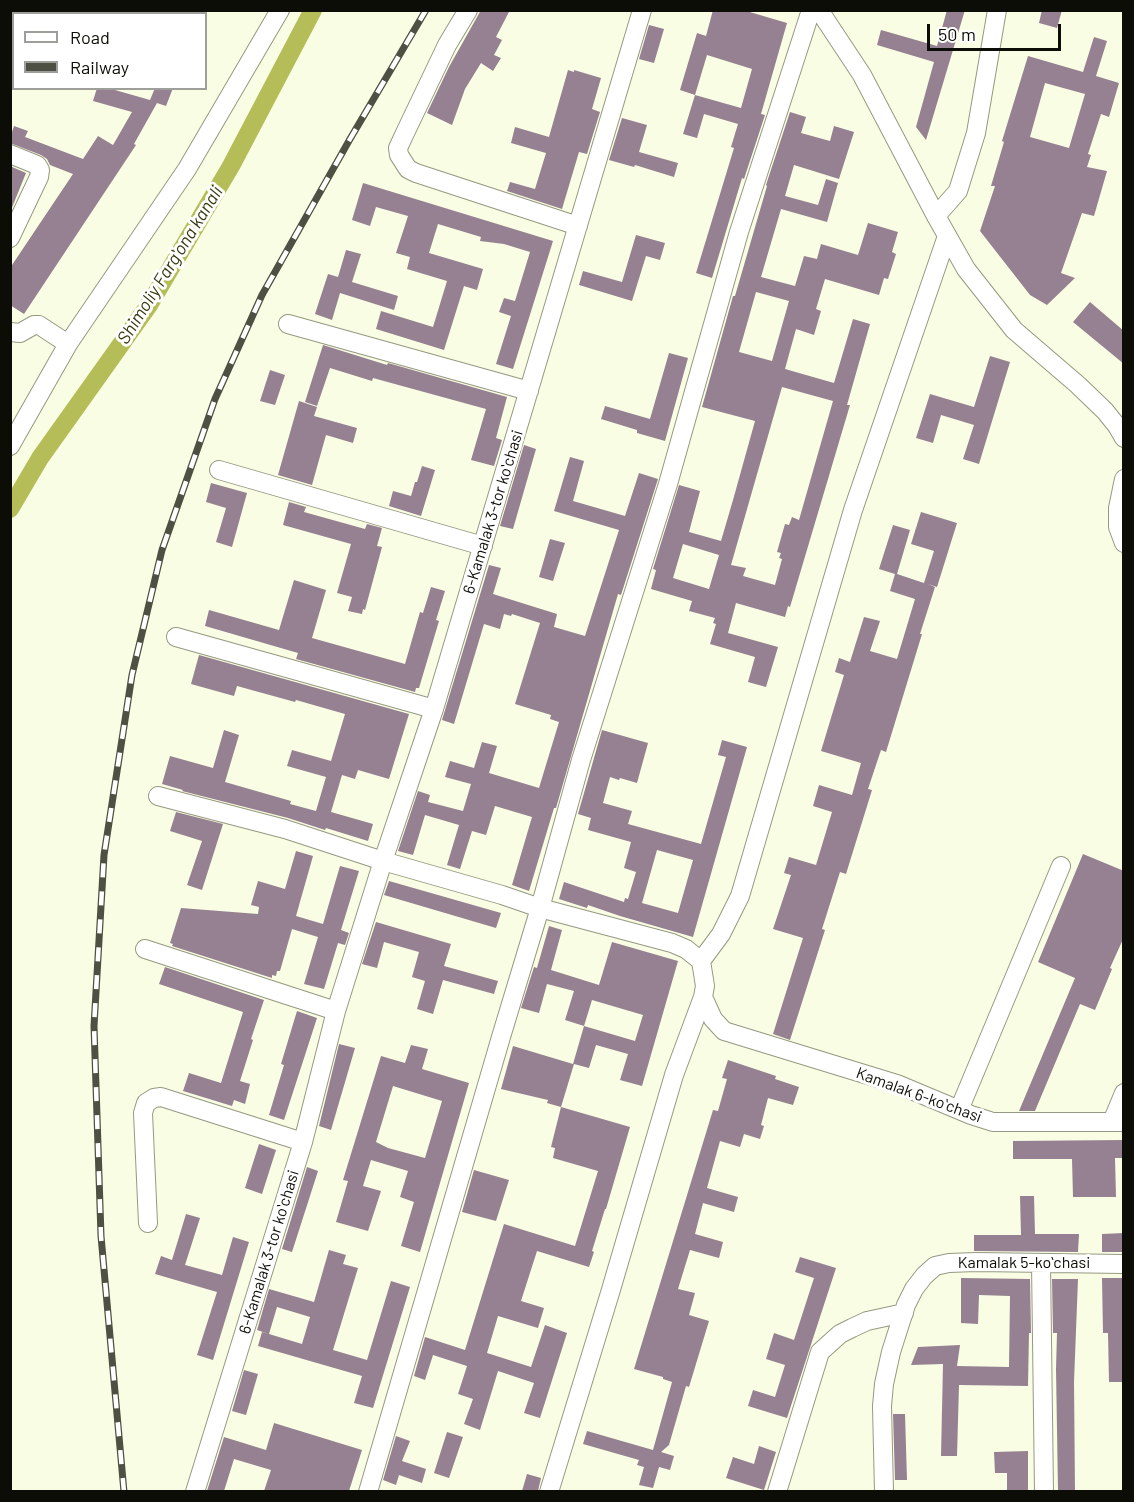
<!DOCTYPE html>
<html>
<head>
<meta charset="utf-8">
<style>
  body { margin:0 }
  #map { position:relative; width:1134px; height:1502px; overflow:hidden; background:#f9fde3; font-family:Barlow,sans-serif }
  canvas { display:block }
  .frame { position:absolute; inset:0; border:12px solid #0c0d06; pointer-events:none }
  .legend { position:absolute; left:12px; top:12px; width:195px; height:78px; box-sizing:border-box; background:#fff; border:2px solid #9e9e9b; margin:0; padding:8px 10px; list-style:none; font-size:18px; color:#0c0d06 }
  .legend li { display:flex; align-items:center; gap:12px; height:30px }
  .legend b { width:30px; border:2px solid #9e9e9b }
  .scale { position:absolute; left:927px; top:24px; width:134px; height:27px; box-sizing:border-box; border:3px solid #0c0d06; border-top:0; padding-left:8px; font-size:18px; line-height:21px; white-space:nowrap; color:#0c0d06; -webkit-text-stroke:4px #fff; paint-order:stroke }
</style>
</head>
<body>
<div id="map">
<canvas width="1134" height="1502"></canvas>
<div class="frame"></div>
<ul class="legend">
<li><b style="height:8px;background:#fff"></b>Road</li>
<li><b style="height:8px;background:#4e5043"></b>Railway</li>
</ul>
<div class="scale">50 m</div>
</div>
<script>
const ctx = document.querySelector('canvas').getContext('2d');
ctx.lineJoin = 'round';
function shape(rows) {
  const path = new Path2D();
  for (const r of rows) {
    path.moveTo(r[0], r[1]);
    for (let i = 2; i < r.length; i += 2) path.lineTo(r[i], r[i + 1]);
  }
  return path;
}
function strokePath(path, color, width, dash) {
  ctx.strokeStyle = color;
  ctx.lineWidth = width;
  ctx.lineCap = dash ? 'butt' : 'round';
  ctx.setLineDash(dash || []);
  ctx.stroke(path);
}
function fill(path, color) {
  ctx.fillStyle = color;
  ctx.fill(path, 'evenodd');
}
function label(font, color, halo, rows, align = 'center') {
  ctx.font = font + ' Barlow,sans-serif';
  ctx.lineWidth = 6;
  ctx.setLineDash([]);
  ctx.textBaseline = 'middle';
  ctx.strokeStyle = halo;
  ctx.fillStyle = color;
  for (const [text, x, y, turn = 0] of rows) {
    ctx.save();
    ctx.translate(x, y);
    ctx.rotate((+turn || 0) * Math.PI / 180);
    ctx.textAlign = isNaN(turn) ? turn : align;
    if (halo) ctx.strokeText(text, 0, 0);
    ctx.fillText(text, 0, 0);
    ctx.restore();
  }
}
strokePath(shape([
  [10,509,40,458,149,305,231,166,313,10]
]), '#b5bd58', 18);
fill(shape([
  [481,10,510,10,496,37,502,40,494,55,501,58,493,71,481,63,465,89,452,125,427,113,449,67],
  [713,10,743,10,787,23,761,114,765,115,744,179,742,178,712,278,696,273,734,148,731,147,738,124,704,114,697,138,683,134,695,95,680,90,697,33,706,36],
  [707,55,752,69,741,108,695,95],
  [947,10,965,10,926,140,916,127,934,62,877,45,881,30,937,46],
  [1042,10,1062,10,1057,28,1039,23],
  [649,25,664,29,654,63,639,59],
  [1094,37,1107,41,1096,76,1119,83,1109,117,1101,114,1088,154,1091,155,1087,167,1107,171,1094,216,1082,213,1061,273,1075,278,1047,305,1030,295,980,231,995,186,991,186,1004,142,1002,141,1028,56,1083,72],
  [1045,83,1085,94,1069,148,1030,137],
  [568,70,574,72,574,70,601,78,592,109,600,112,587,154,579,152,562,209,507,191,510,182,535,189,546,153,511,143,515,127,549,137],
  [97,88,108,88,150,100,155,88,173,88,166,106,157,103,134,144,136,145,24,314,10,305,10,268,73,174,50,165,47,159,41,155,10,143,10,132,12,132,14,126,28,131,25,137,83,159,98,136,113,145,132,112,93,101],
  [790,112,806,117,801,133,830,141,834,126,854,132,839,179,794,165,785,196,818,205,826,179,838,183,827,222,781,209,761,277,795,286,804,256,817,259,821,244,858,255,868,223,898,232,892,252,896,254,888,279,884,278,879,295,825,279,816,309,821,311,814,335,796,329,785,369,834,383,853,319,870,324,847,405,850,405,790,607,788,606,785,617,736,603,728,633,778,647,766,687,748,682,755,657,710,644,716,624,713,623,715,618,689,611,692,601,651,589,656,570,653,569,679,485,700,491,689,532,721,541,733,500,755,421,702,407,733,296,735,296,767,186,766,185],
  [756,292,789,301,772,361,739,352],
  [782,387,833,401,799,520,792,517,789,525,785,524,777,552,781,553,779,558,782,559,775,585,743,576,746,568,731,565],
  [683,544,719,555,709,589,673,578],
  [622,118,647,125,639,152,678,163,674,177,635,165,634,167,609,160],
  [10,166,26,173,11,210,10,210],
  [363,183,553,241,513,369,496,364,511,316,499,312,504,298,515,301,530,252,504,244,480,241,481,237,438,224,429,253,483,269,477,290,464,286,444,350,376,329,381,311,433,327,447,281,407,269,410,257,396,253,408,216,376,207,370,226,352,220],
  [636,235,665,243,660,260,646,256,632,301,579,285,583,271,622,282],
  [346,250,361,254,352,282,398,296,394,310,340,293,332,320,315,314,328,274,338,277],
  [1090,302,1124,331,1124,364,1073,322],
  [323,345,387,365,388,363,507,397,496,438,502,440,494,466,471,460,486,409,373,378,372,381,330,368,317,406,305,402],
  [669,353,688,358,665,441,637,433,637,430,601,419,605,406,650,419],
  [990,356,1010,362,979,464,963,459,974,425,941,415,933,443,916,438,930,394,974,407],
  [270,370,285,375,275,405,260,401],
  [299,401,317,407,314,416,357,428,353,443,326,435,312,485,278,475],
  [524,445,536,449,513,529,500,526],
  [570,457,584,461,573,501,625,516,639,473,658,479,621,595,618,594,556,808,554,808,529,891,512,885,532,817,495,806,486,835,472,831,460,869,447,865,459,825,425,815,413,855,398,851,418,791,430,795,428,802,463,811,471,784,445,777,450,761,474,768,482,742,497,746,489,773,539,788,559,722,550,719,551,715,515,704,540,623,512,614,511,616,504,614,500,629,484,624,454,724,442,720,489,565,501,568,493,594,557,614,554,627,585,636,619,530,554,511],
  [422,466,435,470,421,516,389,506,393,491,411,496,415,482,417,482],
  [211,483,247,493,232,547,216,542,226,508,206,502],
  [289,502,306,507,304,512,365,529,367,524,382,528,377,546,382,547,365,610,363,609,362,614,348,611,352,597,337,593,351,544,283,525],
  [921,512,957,523,937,587,928,584,935,587,920,634,922,634,886,752,881,750,868,789,872,790,846,874,840,872,822,929,825,930,790,1040,773,1034,803,938,773,929,791,875,784,873,789,857,816,865,832,812,813,806,819,785,852,795,861,763,821,751,844,675,835,672,839,658,850,662,864,617,880,621,870,651,897,659,915,599,890,591,895,574,879,569,893,525,910,530,897,574,924,583,934,551,911,544],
  [550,539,565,543,553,581,539,577],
  [294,580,326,590,312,638,405,664,420,612,423,613,431,587,445,591,436,620,439,621,419,688,416,688,415,692,296,659,298,653,205,626,209,610,279,630],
  [199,655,409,714,389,779,358,770,355,779,342,775,331,812,373,824,368,841,326,828,325,830,288,818,182,791,183,790,162,784,170,756,213,768,224,730,239,735,225,782,291,801,290,804,316,811,326,777,287,766,292,750,331,761,345,714,296,700,295,702,237,686,234,696,191,684],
  [602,730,648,743,637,783,620,778,619,780,610,777,603,803,632,811,628,824,701,844,726,757,718,755,722,740,747,747,693,937,620,916,588,905,587,908,559,899,564,882,624,902,625,898,628,899,636,872,624,868,631,842,588,830,591,818,578,814],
  [657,850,693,860,678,913,642,903],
  [176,812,223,824,202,890,187,885,202,841,170,831],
  [296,851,313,856,296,916,323,924,340,866,359,871,341,930,349,933,345,945,338,943,324,989,304,984,318,937,292,929,280,971,277,971,276,976,272,975,272,978,172,946,173,944,170,943,181,908,258,914,259,907,251,905,258,881,285,889],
  [1083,854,1124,871,1124,937,1110,968,1112,969,1095,1010,1080,1004,1035,1111,1019,1111,1075,978,1038,962],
  [389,881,501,913,496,928,384,895],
  [376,922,451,944,444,966,498,981,494,994,443,980,433,1014,417,1009,425,981,412,977,419,952,384,942,377,968,362,964],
  [549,926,562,930,551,970,599,985,612,942,678,961,642,1086,620,1080,628,1054,596,1045,589,1068,574,1064,561,1107,547,1103,548,1100,501,1089,513,1046,573,1064,584,1026,565,1020,574,991,547,984,539,1013,521,1008,534,967,537,968],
  [592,1000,643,1015,635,1041,584,1026],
  [165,967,264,1000,251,1039,253,1040,240,1081,250,1084,245,1104,234,1100,232,1106,183,1091,189,1073,221,1083,243,1012,159,984],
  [297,1011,317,1018,284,1120,269,1115,284,1065,281,1064],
  [339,1044,355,1048,331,1130,319,1126],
  [411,1045,428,1049,422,1069,469,1083,420,1252,401,1246,414,1202,400,1197,408,1171,371,1160,363,1186,381,1191,368,1231,336,1222,348,1181,343,1180,381,1056,405,1063],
  [393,1086,442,1101,425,1158,388,1148,376,1142],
  [728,1060,776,1076,775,1079,799,1087,793,1105,768,1098,761,1125,764,1126,760,1139,744,1134,740,1147,720,1141,707,1188,738,1197,734,1212,703,1203,695,1234,723,1242,719,1258,690,1250,678,1289,695,1293,689,1315,709,1321,689,1387,686,1386,669,1445,661,1452,674,1456,670,1470,659,1467,653,1488,639,1485,644,1467,637,1465,639,1460,583,1444,587,1431,653,1450,672,1382,663,1379,663,1377,634,1369,713,1110,718,1111,727,1079,722,1078],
  [561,1107,630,1127,606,1209,605,1209,592,1251,594,1252,589,1267,537,1251,521,1301,544,1308,538,1328,498,1316,487,1353,531,1367,545,1325,567,1333,540,1418,524,1413,534,1383,498,1371,480,1430,464,1424,473,1399,458,1394,467,1366,433,1355,425,1380,414,1376,425,1337,465,1350,504,1224,575,1246,598,1171,553,1158,555,1148,551,1147],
  [1124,1140,1124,1158,1115,1158,1116,1197,1073,1197,1072,1159,1013,1159,1013,1141],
  [259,1144,276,1150,262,1194,245,1188],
  [307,1167,318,1171,292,1252,282,1249],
  [474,1170,509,1180,496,1221,462,1212],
  [1020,1196,1034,1196,1035,1234,1079,1234,1078,1252,974,1251,974,1235,1021,1235],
  [186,1214,200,1218,185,1265,222,1275,233,1237,249,1242,213,1360,197,1355,217,1292,155,1274,161,1256,172,1260],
  [1124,1233,1124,1252,1102,1252,1102,1234],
  [329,1250,346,1255,343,1264,358,1268,333,1350,367,1360,391,1281,410,1287,373,1408,354,1403,362,1376,258,1346,262,1332,269,1334,257,1330,269,1289,314,1302],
  [277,1307,310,1317,302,1344,269,1334],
  [800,1257,836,1268,787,1418,748,1406,753,1390,775,1397,785,1365,766,1359,774,1333,794,1340,814,1278,795,1272],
  [961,1278,1030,1279,1031,1333,1029,1333,1028,1386,959,1385,957,1456,941,1456,943,1364,911,1365,918,1347,960,1345,957,1366,1009,1367,1010,1296,979,1295,978,1324,961,1323],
  [1102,1278,1124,1278,1124,1382,1109,1382,1108,1333,1103,1333],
  [1052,1279,1078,1279,1074,1382,1075,1491,1058,1491,1056,1369,1057,1333,1053,1333],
  [244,1370,258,1374,246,1415,232,1411],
  [893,1414,905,1414,907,1480,895,1480],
  [274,1423,362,1450,349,1491,264,1491,271,1470,234,1459,224,1491,207,1491,224,1437,266,1450],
  [447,1432,463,1437,449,1478,434,1473],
  [396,1436,410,1441,402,1461,426,1469,422,1483,399,1475,396,1485,383,1480],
  [759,1446,776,1452,764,1490,726,1478,733,1457,754,1464],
  [1028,1451,1028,1491,1007,1491,1007,1473,995,1473,994,1452],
  [527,1474,541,1478,538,1491,522,1491]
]), '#958191');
const street = shape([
  [152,10,163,14],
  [468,10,447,45,405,133,398,148,399,155,408,169,416,173,578,226],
  [819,10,862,75,936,216,966,269,1014,330,1078,385,1105,411,1117,426,1124,438],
  [10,154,37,165,40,170,39,177,10,238],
  [936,216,958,191,976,133,997,10],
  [288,324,529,391],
  [10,332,20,333,34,325,39,325,68,344],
  [10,446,68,344,187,169,280,10],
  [219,470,483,546],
  [1124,479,1118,508,1118,527,1124,543],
  [176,637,434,709],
  [158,796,285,829,383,861,502,895,540,908,672,943,686,949,701,961,705,986,703,997,674,1075,610,1293,549,1492],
  [145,949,336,1011],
  [701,961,721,934,740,896,853,510,947,236],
  [703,997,713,1019,724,1031,897,1084,971,1115,993,1122,1124,1122],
  [959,1110,1061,866],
  [1112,1122,1124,1093],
  [148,1223,143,1113,146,1103,154,1098,161,1097,303,1142],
  [1041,1263,1044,1492],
  [195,1492,303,1142,336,1011,383,861,434,709,642,10],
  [368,1492,501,1037,540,908,581,760,668,484,739,232,811,10],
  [777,1492,820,1352,840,1334,852,1328,867,1321,904,1313],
  [884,1492,882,1406,884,1384,891,1352,906,1305,914,1289,924,1276,935,1266,949,1263,976,1262,1124,1264]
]);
strokePath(street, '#969981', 20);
strokePath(street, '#fff', 18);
const rail = shape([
  [124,1492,101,1236,94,1026,104,855,132,675,162,550,215,399,262,295,350,139,426,10]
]);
strokePath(rail, '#4e5043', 7);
strokePath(rail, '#fff', 4.5, [14]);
label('16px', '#0c0d06', '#fff', [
  ["6-Kamalak 3-tor koʻchasi",493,512,-73],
  ["Kamalak 6-koʻchasi",919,1095,20],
  ["6-Kamalak 3-tor koʻchasi",269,1252,-73],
  ["Kamalak 5-koʻchasi",1024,1263]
]);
label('italic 18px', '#35370c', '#fff', [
  ["Shimoliy Fargʻona kanali",170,265,-58]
]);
</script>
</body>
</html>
